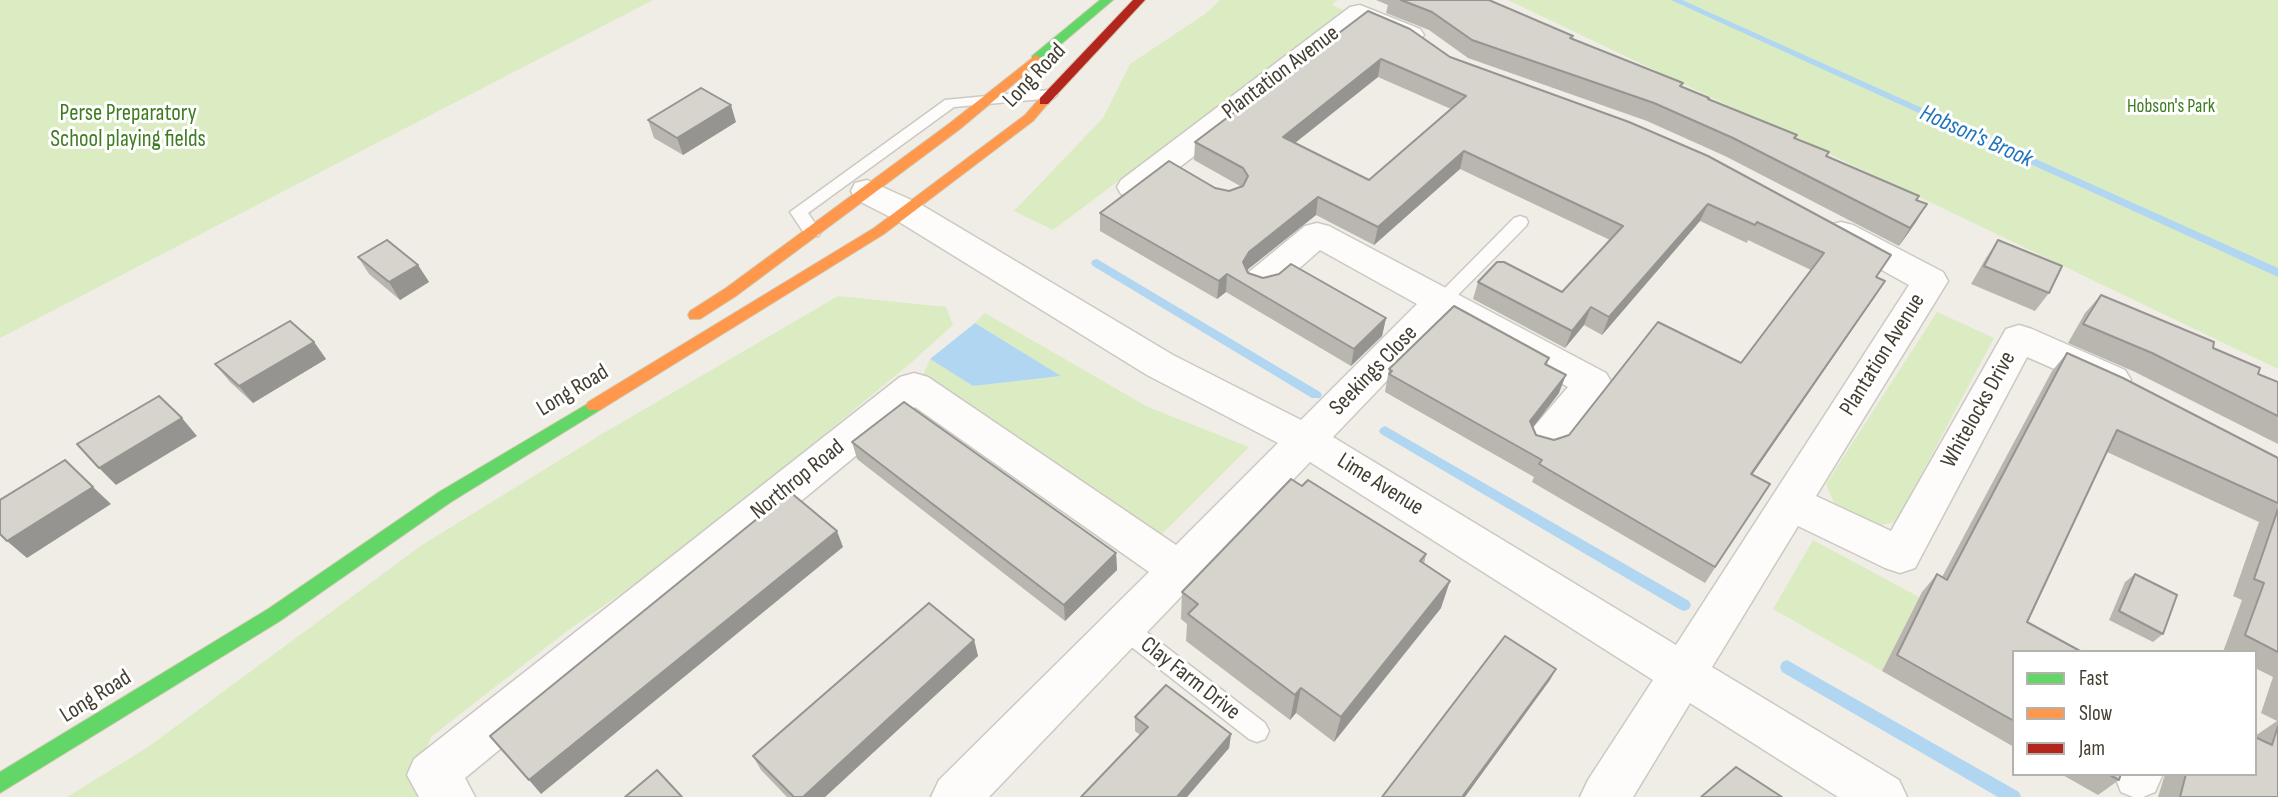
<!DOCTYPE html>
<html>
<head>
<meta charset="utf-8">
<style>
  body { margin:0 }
  #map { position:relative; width:2278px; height:797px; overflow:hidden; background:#efede6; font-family:"Sofia Sans Condensed",sans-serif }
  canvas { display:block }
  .legend { position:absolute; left:2012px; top:650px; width:245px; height:126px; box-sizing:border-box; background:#fff; border:2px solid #b5b2ad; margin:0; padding:9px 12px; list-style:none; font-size:21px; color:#453e32 }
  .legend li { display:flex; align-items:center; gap:14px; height:35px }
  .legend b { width:35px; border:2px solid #b5b2ad }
</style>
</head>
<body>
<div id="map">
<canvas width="2278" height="797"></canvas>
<ul class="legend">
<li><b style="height:9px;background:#63d668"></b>Fast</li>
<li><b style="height:9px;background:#ff974d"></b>Slow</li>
<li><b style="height:9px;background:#b3261e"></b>Jam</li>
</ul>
</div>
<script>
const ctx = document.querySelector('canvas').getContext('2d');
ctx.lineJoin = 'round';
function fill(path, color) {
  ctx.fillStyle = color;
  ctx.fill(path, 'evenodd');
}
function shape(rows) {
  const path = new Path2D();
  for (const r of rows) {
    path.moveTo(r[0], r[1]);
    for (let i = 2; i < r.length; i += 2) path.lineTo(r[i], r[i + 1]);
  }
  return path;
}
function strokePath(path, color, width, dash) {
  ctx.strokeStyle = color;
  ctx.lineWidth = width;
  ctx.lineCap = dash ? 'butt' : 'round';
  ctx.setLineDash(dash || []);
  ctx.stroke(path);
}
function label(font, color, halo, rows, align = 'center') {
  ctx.font = font + ' "Sofia Sans Condensed",sans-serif';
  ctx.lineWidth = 6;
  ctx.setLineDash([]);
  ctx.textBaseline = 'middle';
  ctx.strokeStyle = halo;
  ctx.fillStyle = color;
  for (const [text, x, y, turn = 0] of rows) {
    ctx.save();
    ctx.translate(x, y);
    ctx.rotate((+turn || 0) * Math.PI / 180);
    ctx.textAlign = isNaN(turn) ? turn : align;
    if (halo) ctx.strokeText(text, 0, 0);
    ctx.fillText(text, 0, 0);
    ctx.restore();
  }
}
fill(shape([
  [0,0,653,0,0,338],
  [1220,0,1337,0,1332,5,1345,11,1053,230,1014,211,1103,118,1130,64,1205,14],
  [1508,0,2278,0,2278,369,1986,229],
  [838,296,946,307,953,325,913,361,762,486,657,569,567,631,431,737,420,766,417,797,67,797,148,747,422,545,602,434],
  [1937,312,1994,338,1896,522,1872,527,1837,510,1826,484],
  [985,313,1148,407,1249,447,1161,535,923,375,930,359,973,386,1060,376,975,323],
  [1813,540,1919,597,1882,671,1773,609]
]), '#dbecc3');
fill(shape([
  [975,323,1061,376,973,386,930,359]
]), '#b1d6f2');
fill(shape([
  [1671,0,1682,0,2278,268,2278,277,1671,0],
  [1097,259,1320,392,1322,395,1320,398,1312,398,1093,266,1091,263,1093,260,1097,259],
  [1385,426,1689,601,1691,605,1689,609,1684,611,1679,609,1381,434,1379,431,1381,428,1385,426],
  [1787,660,2019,792,2021,797,1998,797,1782,672,1780,667,1782,662,1787,660]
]), '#b1d6f2');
const lane = shape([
  [1049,90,1057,95,1054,98,954,107,808,213,821,232,818,236,806,236,790,212,945,100,1049,90],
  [1520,216,1526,218,1528,222,1526,226,1447,306,1435,306,1432,302,1435,298,1514,218,1520,216],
  [1123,617,1131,620,1265,723,1269,731,1265,739,1257,742,1249,739,1115,634,1112,627,1115,620,1123,617]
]);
const street = shape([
  [1360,5,1420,29,1424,35,1420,41,1410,44,1363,25,1145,194,1133,198,1121,194,1117,187,1121,180,1350,7,1360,5],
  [867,180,920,204,1173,355,1301,420,1417,304,1320,250,1275,290,1262,293,1249,290,1244,281,1249,272,1305,226,1317,223,1329,226,1606,373,1612,383,1606,393,1560,451,1546,455,1532,451,1526,440,1532,429,1568,387,1446,319,1333,437,1676,645,1909,285,1829,241,1824,233,1829,225,1841,222,1853,225,1943,272,1948,281,1816,496,1891,531,2006,329,2019,325,2032,329,2125,370,2131,380,2125,390,2112,394,2027,357,1915,568,1900,573,1885,568,1798,526,1712,667,1899,780,1907,797,1838,797,1690,703,1633,797,1580,797,1588,780,1653,680,1310,462,989,797,931,797,939,780,1149,572,915,407,465,778,475,797,419,797,407,775,414,759,900,377,914,373,928,377,1176,545,1278,443,1147,375,896,220,855,199,851,191,855,183,867,180],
  [2114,774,2162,774,2162,776,2155,792,2143,797,2133,797,2121,792,2114,774]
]);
const fast = shape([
  [1100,0,1113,0,1040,62,1032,62,1032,56,1100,0],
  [594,400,600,402,602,406,600,410,451,502,280,621,0,793,0,772,268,609,439,492,594,400]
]);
const slow = shape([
  [1036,55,1042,59,1040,62,960,129,736,296,700,319,690,319,688,315,690,311,726,288,950,123,1036,55],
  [1044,97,1050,101,1033,121,884,234,600,410,588,410,586,406,588,402,874,228,1025,115,1040,98,1044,97]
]);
const jam = shape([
  [1133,0,1145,0,1048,104,1040,104,1040,98,1133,0]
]);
strokePath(lane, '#cbc9c2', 3);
strokePath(street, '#cbc9c2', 3);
strokePath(fast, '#d4cbb1', 2);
strokePath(slow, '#d4cbb1', 2);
strokePath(jam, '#d4cbb1', 2);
fill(lane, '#fdfcfb');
fill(street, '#fdfcfb');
fill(fast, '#63d668');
fill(slow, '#ff974d');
fill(jam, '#b3261e');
fill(shape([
  [1376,0,1489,0,1572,39,1681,87,1795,138,1829,152,1827,157,1919,196,1917,200,1916,222,1899,246,1725,156,1647,121,1468,58,1429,30,1386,13,1388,5],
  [1368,11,1450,57,1877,277,1874,298,1752,475,1770,484,1705,583,1532,482,1534,477,1385,392,1389,369,1549,358,1547,365,1559,393,1533,427,1536,435,1554,440,1569,435,1741,363,1811,270,1748,240,1747,243,1700,221,1602,335,1584,325,1565,348,1473,299,1478,282,1562,292,1610,240,1460,169,1374,245,1316,215,1247,270,1248,273,1386,318,1382,336,1351,366,1226,292,1217,299,1100,231,1100,213,1215,188,1229,191,1242,187,1194,160,1195,142],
  [1378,77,1451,109,1369,180,1295,143],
  [648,120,736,122,683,155,654,138],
  [1998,240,2049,293,2035,311,1971,284,1986,258],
  [358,257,418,265,429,282,400,300,369,274],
  [2101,295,2213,348,2258,374,2278,382,2278,444,2135,372,2068,343,2085,313],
  [314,342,326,359,253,403,230,382,215,364],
  [2067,353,2278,458,2278,797,2158,797,2165,774,2255,774,2255,736,2277,721,2261,713,2273,677,2255,668,2255,652,2223,652,2242,600,2233,596,2259,522,2107,452,2014,652,2014,747,1882,671,1922,592,1937,574,1942,577,2052,371],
  [852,442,1116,553,1117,570,1065,621,857,459],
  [1426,554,1424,564,1441,608,1334,742,1296,713,1290,720,1186,641,1187,624,1181,619,1182,592],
  [2135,574,2163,634,2153,642,2109,620,2125,582],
  [974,640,978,656,825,797,787,797,761,770,753,756],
  [1135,717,1231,734,1229,748,1187,797,1081,797,1140,735,1135,731],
  [2061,774,2121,774,2119,780,2098,795]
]), '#b9b6b0');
fill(shape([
  [1381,59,1378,77,1281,154,1283,137],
  [731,105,736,122,683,155,677,138],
  [1464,151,1460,169,1374,245,1378,227],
  [1318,197,1316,215,1247,270,1243,262,1249,252],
  [1708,204,1700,221,1602,335,1609,317],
  [1927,204,1916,222,1899,246,1910,228],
  [418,265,429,282,400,300,389,282],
  [1227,274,1226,292,1217,299,1219,281],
  [1885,281,1874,298,1741,491,1751,474],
  [1591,307,1584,325,1565,348,1572,331],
  [1386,318,1382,336,1351,366,1354,349],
  [314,342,326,359,253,403,239,386],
  [1566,375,1559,393,1524,439,1530,421],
  [182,418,197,436,116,485,99,468],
  [93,487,111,504,27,558,7,541],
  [837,531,843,547,541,794,529,780],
  [1116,553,1117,570,1065,621,1064,605],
  [1450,581,1441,608,1334,742,1341,717],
  [974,640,978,656,825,797,803,797],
  [1556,669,1550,680,1465,797,1462,797],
  [1301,688,1296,713,1290,720,1295,695],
  [1231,734,1229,748,1187,797,1177,797]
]), '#969490');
const building = shape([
  [1401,0,1489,0,1573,36,1570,38,1683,83,1680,86,1709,98,1708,99,1797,135,1794,138,1829,152,1826,156,1919,196,1916,200,1927,204,1910,228,1733,138,1654,103,1472,40,1432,12,1401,0],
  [1368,11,1410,29,1450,57,1629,122,1708,156,1891,255,1876,277,1885,281,1751,474,1770,484,1715,567,1539,464,1542,460,1389,374,1392,371,1389,369,1454,306,1549,358,1545,364,1566,375,1530,421,1536,435,1554,440,1569,435,1658,322,1741,363,1824,253,1757,222,1755,225,1708,204,1609,317,1591,307,1572,331,1478,282,1497,262,1504,262,1562,292,1623,226,1464,151,1378,227,1318,197,1249,252,1243,262,1248,273,1263,278,1279,274,1291,264,1386,318,1354,349,1227,274,1219,281,1100,213,1169,161,1215,188,1229,191,1243,186,1248,176,1243,168,1195,142,1368,11],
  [1381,59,1466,96,1369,180,1283,137,1381,59],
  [701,88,731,105,677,138,648,120,701,88],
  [387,240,418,265,389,282,358,257,387,240],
  [1998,240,2062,266,2049,293,1984,266,1998,240],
  [2101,295,2214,342,2213,348,2260,368,2258,374,2278,382,2278,416,2152,353,2083,324,2101,295],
  [290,321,314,342,239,386,215,364,290,321],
  [2067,353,2123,378,2278,458,2278,503,2117,430,2027,622,2082,652,2014,652,2014,721,1897,655,1937,574,1947,580,2067,353],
  [159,396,182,418,99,468,77,444,159,396],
  [904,402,1116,553,1064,605,852,442,904,402],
  [65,460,93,487,7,541,0,534,0,500,65,460],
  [1291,479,1302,486,1308,480,1426,554,1420,561,1450,581,1341,717,1301,688,1295,695,1188,614,1198,604,1182,592,1291,479],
  [790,492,837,531,529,780,490,736,790,492],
  [2278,509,2278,652,2245,635,2264,583,2254,579,2278,509],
  [2135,574,2177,595,2163,634,2119,611,2135,574],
  [929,603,974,640,803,797,794,797,753,756,929,603],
  [1505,636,1556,669,1462,797,1382,797,1505,636],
  [1166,685,1231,734,1177,797,1081,797,1148,727,1135,717,1166,685],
  [2278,726,2278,797,2180,797,2186,774,2255,774,2255,737,2272,745,2278,726],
  [1736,767,1782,797,1701,797,1736,767],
  [657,770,682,797,625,797,657,770],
  [2108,774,2121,774,2119,780,2108,774]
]);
fill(building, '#d7d4cd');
strokePath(building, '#969490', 2);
label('19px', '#3f7c20', '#fff', [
  ["Hobson's Park",2171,107]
]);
label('23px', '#453e32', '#fff', [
  ["Plantation Avenue",1281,73,-37],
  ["Long Road",1035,76,-46],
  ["Plantation Avenue",1883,355,-58],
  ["Seekings Close",1374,371,-46],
  ["Long Road",573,391,-31],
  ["Whitelocks Drive",1979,410,-61],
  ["Northrop Road",798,480,-39],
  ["Lime Avenue",1380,485,32],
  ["Clay Farm Drive",1190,679,38],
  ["Long Road",96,697,-32]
]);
label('23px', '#3f7c20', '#fff', [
  ["Perse Preparatory",128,114],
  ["School playing fields",128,140]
]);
label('italic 24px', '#2174bb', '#fff', [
  ["Hobson's Brook",1976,137,24]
]);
</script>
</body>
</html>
